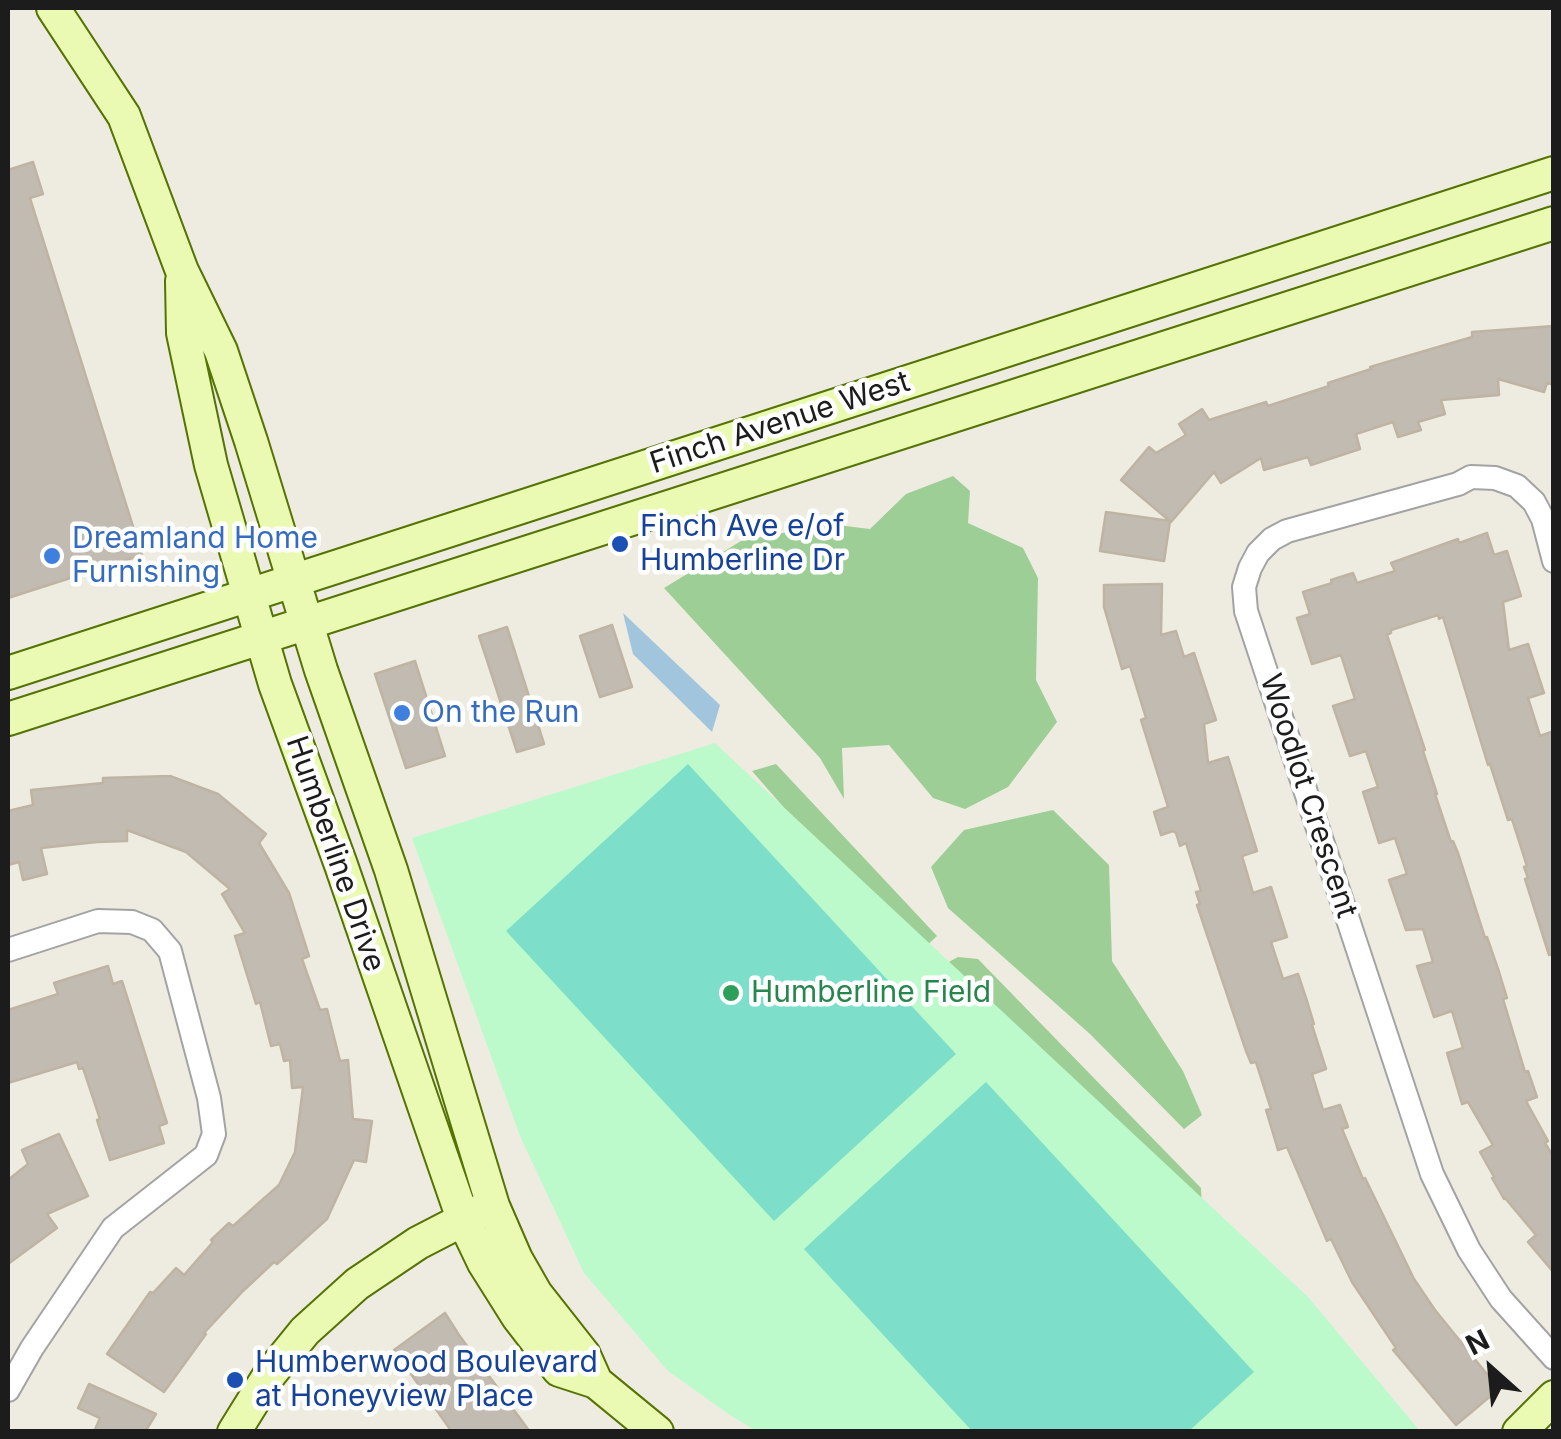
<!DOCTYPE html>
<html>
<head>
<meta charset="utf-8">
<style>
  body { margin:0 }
  #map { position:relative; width:1561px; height:1439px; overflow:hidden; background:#eeece1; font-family:Inter,sans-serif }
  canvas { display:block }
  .frame { position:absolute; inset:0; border:10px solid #1c1c1c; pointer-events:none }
  .north { position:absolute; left:1441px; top:1319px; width:100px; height:100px; -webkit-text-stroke:8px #fff; paint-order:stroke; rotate:333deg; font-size:28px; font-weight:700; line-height:40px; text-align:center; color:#1c1c1c }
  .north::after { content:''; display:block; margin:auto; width:35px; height:45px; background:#1c1c1c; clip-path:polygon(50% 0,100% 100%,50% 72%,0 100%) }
</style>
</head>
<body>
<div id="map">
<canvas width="1561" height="1439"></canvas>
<div class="frame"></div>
<div class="north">N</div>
</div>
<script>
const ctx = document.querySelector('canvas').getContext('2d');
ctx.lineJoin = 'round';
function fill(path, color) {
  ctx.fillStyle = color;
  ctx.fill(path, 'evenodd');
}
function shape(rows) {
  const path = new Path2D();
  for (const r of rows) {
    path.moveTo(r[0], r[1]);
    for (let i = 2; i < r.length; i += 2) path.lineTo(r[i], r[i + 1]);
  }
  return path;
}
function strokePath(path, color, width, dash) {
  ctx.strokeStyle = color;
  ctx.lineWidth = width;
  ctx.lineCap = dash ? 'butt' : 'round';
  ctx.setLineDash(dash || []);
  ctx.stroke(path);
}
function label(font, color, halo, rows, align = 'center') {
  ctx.font = font + ' Inter,sans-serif';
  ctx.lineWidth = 9;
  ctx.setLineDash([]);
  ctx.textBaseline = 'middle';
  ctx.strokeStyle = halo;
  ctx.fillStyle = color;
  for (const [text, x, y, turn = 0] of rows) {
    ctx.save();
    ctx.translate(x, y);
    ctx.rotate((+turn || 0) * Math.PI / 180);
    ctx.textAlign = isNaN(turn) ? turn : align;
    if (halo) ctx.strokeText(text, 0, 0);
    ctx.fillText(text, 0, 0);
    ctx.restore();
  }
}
fill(shape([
  [953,476,970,491,968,523,1023,548,1038,578,1036,680,1057,722,1008,787,965,809,933,798,889,745,842,748,844,799,820,758,664,588,741,541,829,524,870,529,906,494],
  [776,764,937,936,919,953,902,943,752,771],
  [1053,810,1109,865,1112,961,1183,1071,1202,1115,1184,1129,1090,1034,948,908,931,867,964,830],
  [958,957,978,959,1201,1188,1203,1242,943,965]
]), '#9cce95');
fill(shape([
  [715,743,1308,1297,1420,1431,758,1432,730,1415,668,1371,584,1273,520,1136,412,838]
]), '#bcfacb');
fill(shape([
  [688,764,956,1054,774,1221,506,931],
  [986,1082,1254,1372,1189,1431,972,1431,804,1249]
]), '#7ddfc9');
fill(shape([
  [623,613,720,705,712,732,633,654]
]), '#a0c5dc');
const building = shape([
  [33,162,43,194,30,198,142,555,8,598,8,170,33,162],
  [1554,326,1554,385,1547,383,1544,392,1498,379,1499,395,1441,400,1445,414,1418,422,1421,430,1398,437,1393,422,1356,434,1360,449,1311,465,1308,457,1264,470,1261,458,1221,483,1214,472,1171,522,1121,480,1149,447,1156,453,1186,435,1179,424,1202,409,1209,420,1266,402,1268,406,1329,386,1328,383,1371,369,1370,367,1472,337,1472,332,1554,326],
  [1106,512,1170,521,1164,561,1100,551,1106,512],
  [1487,533,1494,555,1507,551,1521,596,1503,602,1509,650,1528,644,1544,693,1528,698,1540,736,1554,731,1554,954,1549,955,1525,879,1528,878,1524,867,1527,866,1512,819,1508,820,1490,764,1488,765,1443,617,1439,619,1438,615,1391,630,1391,633,1387,635,1425,750,1423,751,1437,794,1435,794,1451,842,1453,841,1458,853,1485,938,1487,937,1499,972,1507,998,1503,999,1525,1072,1528,1071,1537,1097,1526,1101,1548,1141,1545,1143,1554,1158,1554,1273,1528,1242,1536,1235,1505,1198,1504,1199,1492,1178,1494,1177,1480,1152,1493,1145,1468,1102,1462,1104,1447,1053,1463,1048,1452,1011,1434,1017,1417,966,1433,962,1423,929,1406,930,1389,880,1407,874,1395,838,1379,843,1363,792,1378,787,1366,751,1350,756,1333,706,1355,699,1341,655,1312,664,1297,618,1310,614,1303,592,1332,583,1331,580,1353,573,1357,583,1395,571,1391,563,1458,539,1459,543,1487,533],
  [1162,584,1161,635,1176,631,1184,657,1194,653,1216,720,1204,724,1208,763,1228,757,1257,851,1242,856,1253,893,1271,887,1287,937,1271,942,1283,979,1298,974,1307,1001,1314,1024,1312,1025,1326,1069,1312,1074,1323,1110,1340,1105,1348,1127,1342,1129,1363,1179,1365,1178,1414,1279,1435,1310,1499,1389,1456,1425,1393,1350,1396,1348,1352,1282,1331,1239,1327,1241,1287,1147,1278,1150,1266,1110,1271,1109,1256,1062,1251,1063,1246,1051,1197,905,1200,904,1196,892,1201,891,1186,843,1180,846,1176,833,1173,831,1161,835,1154,812,1168,807,1141,720,1146,718,1130,666,1122,669,1104,607,1104,585,1162,584],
  [612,625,632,687,600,697,580,636,612,625],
  [507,627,544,744,517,752,479,636,507,627],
  [415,661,445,756,406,768,375,674,415,661],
  [170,776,218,794,266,834,259,843,289,893,309,956,302,959,320,1010,327,1009,340,1061,348,1060,353,1119,372,1121,366,1162,354,1160,327,1219,277,1264,274,1262,243,1291,204,1333,206,1334,164,1392,107,1354,150,1292,153,1293,176,1268,184,1275,213,1242,211,1240,229,1223,233,1226,279,1185,295,1152,303,1087,292,1088,290,1060,284,1061,280,1044,271,1046,260,1002,256,1004,235,936,245,933,222,894,230,889,186,852,127,830,127,841,97,842,41,848,47,874,23,880,19,862,8,865,8,811,33,805,31,790,103,783,103,778,170,776],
  [108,966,113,984,122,981,167,1123,159,1126,164,1143,110,1160,97,1120,100,1119,83,1068,79,1069,77,1062,8,1083,8,1010,58,994,54,983,108,966],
  [59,1134,88,1196,47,1214,57,1228,8,1264,8,1180,28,1164,22,1150,59,1134],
  [445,1313,459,1335,530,1432,452,1432,440,1415,394,1350,445,1313],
  [89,1384,156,1414,145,1432,94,1432,100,1418,78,1408,89,1384]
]);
fill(building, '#c2bbb1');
strokePath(building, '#bfb4a3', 2.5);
const street = shape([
  [1554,561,1543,519,1534,502,1517,486,1495,478,1471,477,1458,484,1287,531,1272,539,1258,553,1250,568,1244,587,1246,611,1432,1174,1469,1250,1501,1299,1554,1358],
  [8,950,98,921,132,922,152,930,170,951,209,1098,214,1134,206,1155,113,1228,32,1348,8,1390]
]);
const secondary = shape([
  [53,8,124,116,182,271,221,351,251,441,321,670,391,870,493,1206,516,1259,536,1294,584,1355,596,1382],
  [182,281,183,333,211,465,275,684,341,865,463,1219,484,1263,518,1317,559,1370,596,1382,657,1432],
  [8,673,1554,173],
  [8,719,1554,223],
  [234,1432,270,1374,305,1331,357,1284,418,1243,480,1211],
  [1519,1432,1554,1397]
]);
strokePath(street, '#a3a3a3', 26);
strokePath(secondary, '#547303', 36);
strokePath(street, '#fff', 22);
strokePath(secondary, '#ebfab3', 32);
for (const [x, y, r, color] of [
  [620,544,10,"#1a4fb4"],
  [52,556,10,"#3f7fe0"],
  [402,713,10,"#3f7fe0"],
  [731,993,10,"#2e9e5b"],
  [235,1380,10,"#1a4fb4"]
]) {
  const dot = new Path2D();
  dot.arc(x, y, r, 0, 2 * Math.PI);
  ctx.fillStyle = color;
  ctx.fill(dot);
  strokePath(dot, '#fff', 4);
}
label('30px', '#1c1c1c', '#fff', [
  ["Finch Avenue West",780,423,-18],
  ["Woodlot Crescent",1308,796,72],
  ["Humberline Drive",335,854,71]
]);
label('30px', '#164399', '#fff', [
  ["Finch Ave e/of",640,527],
  ["Humberline Dr",640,561],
  ["Humberwood Boulevard",255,1363],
  ["at Honeyview Place",255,1397]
], 'left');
label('30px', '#366cbe', '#fff', [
  ["Dreamland Home",72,539],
  ["Furnishing",72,573],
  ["On the Run",422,713]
], 'left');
label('30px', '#27864d', '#fff', [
  ["Humberline Field",751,993]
], 'left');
</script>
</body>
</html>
